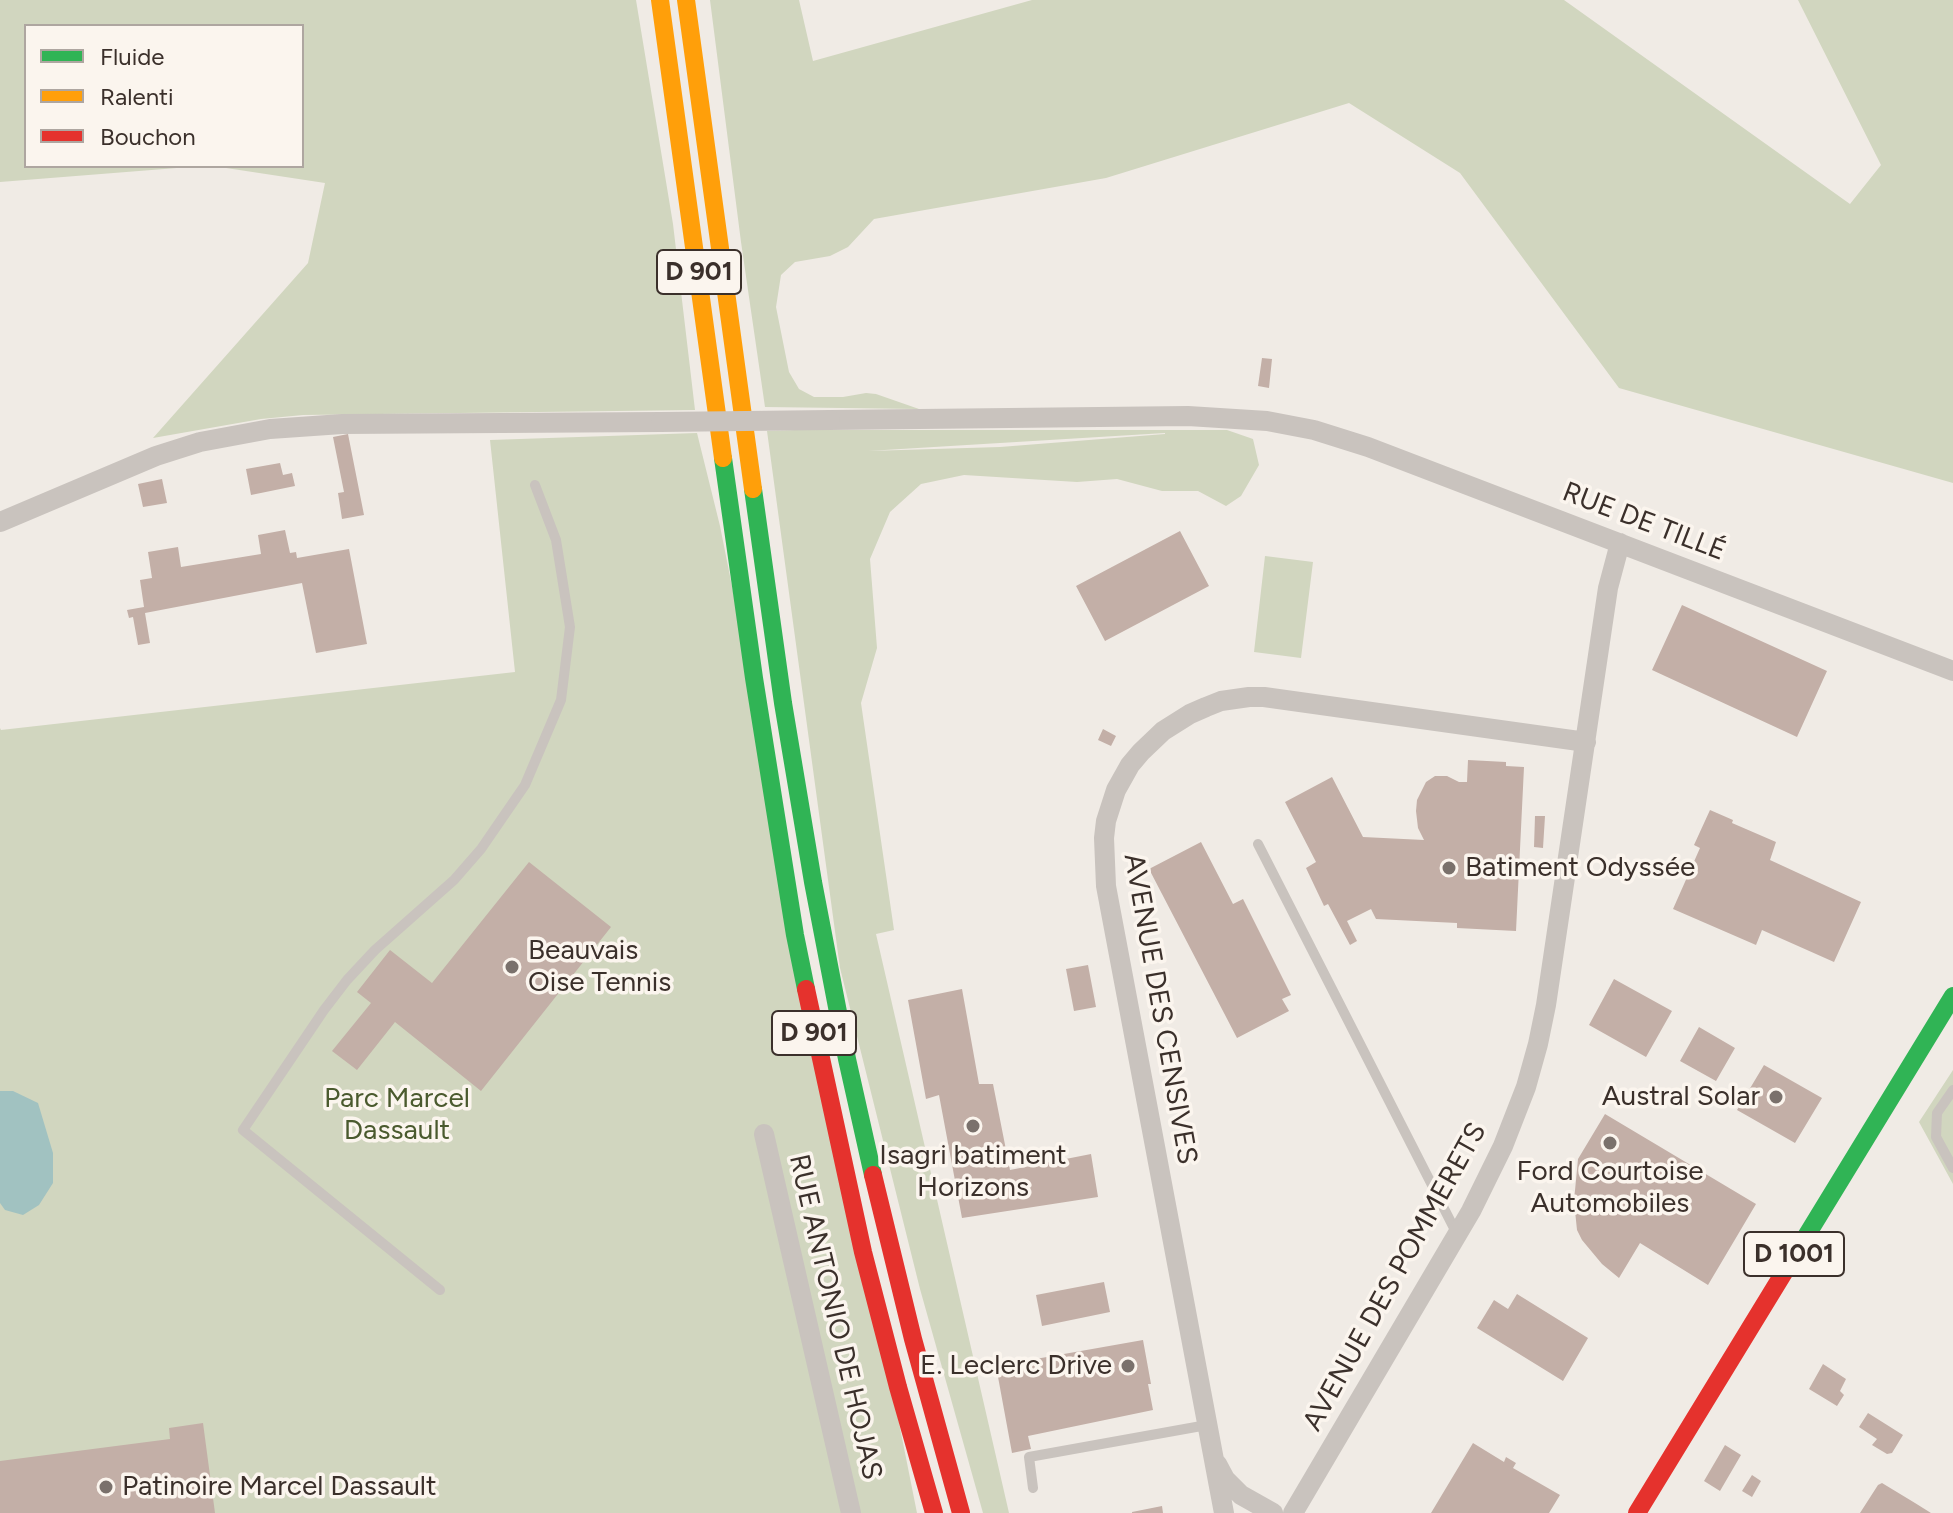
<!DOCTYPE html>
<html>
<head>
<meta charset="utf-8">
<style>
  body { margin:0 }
  #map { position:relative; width:1953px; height:1513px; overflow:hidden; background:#f0ebe5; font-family:Figtree,sans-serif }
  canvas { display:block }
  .legend { position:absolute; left:24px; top:24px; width:280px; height:144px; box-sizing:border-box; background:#fbf5ee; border:2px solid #aea6a0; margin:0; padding:10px 14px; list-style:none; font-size:24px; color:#3b302b }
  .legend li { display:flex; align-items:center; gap:16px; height:40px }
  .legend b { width:40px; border:2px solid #aea6a0 }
</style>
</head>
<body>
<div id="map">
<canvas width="1953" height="1513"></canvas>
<ul class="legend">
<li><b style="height:10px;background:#30b455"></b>Fluide</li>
<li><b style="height:10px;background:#ff9f0a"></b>Ralenti</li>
<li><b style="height:10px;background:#e5322d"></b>Bouchon</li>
</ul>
</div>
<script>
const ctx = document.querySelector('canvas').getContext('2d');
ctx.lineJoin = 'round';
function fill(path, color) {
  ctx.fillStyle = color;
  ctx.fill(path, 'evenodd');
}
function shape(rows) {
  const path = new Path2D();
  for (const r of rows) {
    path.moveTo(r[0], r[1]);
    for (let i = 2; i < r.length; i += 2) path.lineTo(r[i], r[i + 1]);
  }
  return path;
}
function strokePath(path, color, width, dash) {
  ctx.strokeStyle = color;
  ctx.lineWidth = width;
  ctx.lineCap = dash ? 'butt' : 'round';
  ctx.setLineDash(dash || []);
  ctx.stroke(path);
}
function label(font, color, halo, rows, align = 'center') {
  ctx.font = font + ' Figtree,sans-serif';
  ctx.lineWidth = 7;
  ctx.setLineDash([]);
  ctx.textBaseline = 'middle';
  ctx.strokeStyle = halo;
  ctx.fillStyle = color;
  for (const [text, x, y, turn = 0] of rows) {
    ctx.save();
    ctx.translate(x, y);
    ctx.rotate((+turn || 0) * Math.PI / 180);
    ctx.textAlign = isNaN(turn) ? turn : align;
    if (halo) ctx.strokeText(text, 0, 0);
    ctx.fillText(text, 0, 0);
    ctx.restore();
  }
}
fill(shape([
  [0,0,636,0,673,224,695,410,303,415,261,419,153,438,308,263,325,183,213,166,302,166,302,26,26,26,26,166,202,166,0,182],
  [710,0,799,0,813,61,1032,0,1564,0,1850,204,1881,165,1798,0,1953,0,1953,483,1619,388,1460,173,1349,103,1106,178,874,219,848,247,830,256,795,262,781,275,776,307,789,372,799,389,814,397,843,397,866,393,876,394,919,409,765,407,741,242],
  [795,430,1227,430,1253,439,1259,465,1241,496,1226,506,1198,491,1162,491,1117,479,1077,482,964,475,921,484,890,512,870,559,877,648,861,703,894,930,876,934,1009,1513,983,1513,920,1289,840,968,767,431],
  [1165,434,1000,447,868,451,1165,433],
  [697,433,720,526,917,1513,0,1513,0,728,1,730,515,672,490,440],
  [1265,556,1313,562,1301,658,1254,652],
  [1953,1070,1953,1184,1919,1122]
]), '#d1d6bf');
fill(shape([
  [0,1091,13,1091,38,1103,53,1153,53,1183,39,1205,23,1215,5,1210,0,1203]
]), '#a1c2c1');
fill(shape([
  [1262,358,1272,359,1269,388,1258,386],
  [348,434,364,515,342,519,338,493,344,492,333,437],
  [280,463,283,475,292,473,295,486,251,495,246,469],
  [162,479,167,503,143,507,138,484],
  [285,530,290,553,296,552,297,558,349,549,367,644,316,653,302,583,145,613,150,643,138,645,133,617,129,618,127,610,144,607,140,580,152,578,148,552,178,547,181,567,261,554,258,535],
  [1180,531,1209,586,1105,641,1076,586],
  [1682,605,1827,671,1797,737,1652,670],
  [1103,729,1116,736,1111,746,1098,740],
  [1468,760,1506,762,1506,766,1524,767,1516,931,1457,928,1457,923,1376,919,1371,909,1347,921,1357,941,1350,945,1328,904,1324,906,1306,868,1316,862,1285,802,1332,777,1363,837,1424,840,1418,828,1416,811,1417,800,1426,782,1435,776,1447,776,1459,782,1467,782],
  [1710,810,1733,820,1732,823,1776,842,1770,860,1861,902,1834,962,1762,930,1756,945,1673,909,1700,848,1694,845],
  [1535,816,1545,816,1543,848,1534,847],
  [1201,842,1233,904,1243,899,1291,995,1282,999,1289,1011,1237,1038,1149,869],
  [529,862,611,927,481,1091,395,1022,357,1070,332,1051,371,1003,357,992,390,950,432,983],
  [1088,965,1096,1007,1074,1011,1066,969],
  [1614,979,1672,1011,1646,1057,1589,1025],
  [962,989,979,1084,993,1084,1010,1170,1091,1154,1098,1197,962,1218,939,1095,926,1099,908,1000],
  [1699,1027,1735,1048,1716,1081,1680,1061],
  [1764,1065,1822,1098,1795,1143,1737,1110],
  [1605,1114,1756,1204,1708,1285,1640,1243,1619,1278,1602,1264,1582,1240,1577,1230,1574,1201,1578,1159],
  [1104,1282,1110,1312,1042,1326,1036,1295],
  [1517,1294,1588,1338,1563,1381,1477,1328,1494,1300,1508,1309],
  [1143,1340,1151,1384,1148,1384,1153,1410,1028,1436,1031,1449,1012,1453,996,1366],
  [1823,1364,1846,1379,1840,1391,1844,1395,1837,1406,1809,1389],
  [1868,1413,1903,1435,1892,1453,1887,1454,1872,1445,1877,1439,1859,1427],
  [203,1423,215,1513,0,1513,0,1461,170,1439,169,1428],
  [1473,1443,1504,1462,1506,1457,1516,1463,1513,1468,1560,1495,1549,1513,1431,1513],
  [1725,1445,1741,1455,1720,1491,1704,1481],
  [1752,1475,1761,1481,1752,1497,1742,1491],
  [1882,1483,1915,1503,1931,1513,1860,1513,1878,1485],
  [1162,1506,1163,1513,1132,1513,1132,1512]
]), '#c3afa7');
strokePath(shape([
  [1258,844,1457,1234],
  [1953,1090,1937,1113,1936,1137,1953,1168],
  [440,1290,243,1130,324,1010,347,980,375,950,454,880,481,849,525,785,561,700,570,627,556,540,535,485],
  [1033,1488,1029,1457,1207,1425]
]), '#c9c3be', 10);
strokePath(shape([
  [830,420,1188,416,1267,421,1314,430,1368,447,1953,671],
  [0,522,156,456,200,442,270,429,342,424,661,422],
  [764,1134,851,1513],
  [1217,1464,1225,1479,1241,1495,1273,1513],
  [1224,1513,1106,886,1104,838,1106,821,1116,790,1130,765,1141,752,1163,731,1190,714,1206,707,1221,701,1249,697,1264,697,1586,742],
  [1293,1513,1471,1211,1503,1146,1526,1087,1538,1044,1546,1005,1608,588,1620,543]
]), '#c9c3be', 20);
strokePath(shape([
  [723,458,754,678,795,935,806,989],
  [753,489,783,703,813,882,847,1059,873,1175],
  [1802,1243,1953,996]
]), '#30b455', 18);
strokePath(shape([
  [660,0,723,458],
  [686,0,753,489]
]), '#ff9f0a', 18);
strokePath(shape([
  [806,989,863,1252,898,1387,934,1513],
  [873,1175,913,1339,961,1513],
  [1637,1513,1802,1243]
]), '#e5322d', 18);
strokePath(shape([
  [661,422,830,420]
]), '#c9c3be', 20);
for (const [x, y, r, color] of [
  [1449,868,8,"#7a716c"],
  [512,967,8,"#7a716c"],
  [1776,1097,8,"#7a716c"],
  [973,1126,8,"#7a716c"],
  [1610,1143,8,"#7a716c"],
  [1128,1366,8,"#7a716c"],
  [106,1487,8,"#7a716c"]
]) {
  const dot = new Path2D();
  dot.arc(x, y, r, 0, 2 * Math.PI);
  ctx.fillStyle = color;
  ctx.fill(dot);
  strokePath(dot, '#fbf5ee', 3);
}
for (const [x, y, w] of [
  [699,272,84],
  [814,1033,84],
  [1794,1254,100]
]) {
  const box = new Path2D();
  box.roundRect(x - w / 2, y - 22, w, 44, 6);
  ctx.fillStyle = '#fbf5ee';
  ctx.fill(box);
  strokePath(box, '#3b302b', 2);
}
label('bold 26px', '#3b302b', null, [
  ["D 901",699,272],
  ["D 901",814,1033],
  ["D 1001",1794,1254]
]);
label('28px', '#3b302b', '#fbf5ee', [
  ["RUE DE TILLÉ",1644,522,21],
  ["AVENUE DES CENSIVES",1160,1009,80],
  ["AVENUE DES POMMERETS",1395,1277,-61],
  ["RUE ANTONIO DE HOJAS",835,1317,77]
]);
label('28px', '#3b302b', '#fbf5ee', [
  ["Batiment Odyssée",1465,868],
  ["Beauvais",528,951],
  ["Oise Tennis",528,983],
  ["Austral Solar",1760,1097,"right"],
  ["Isagri batiment",973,1156,"center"],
  ["Horizons",973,1188,"center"],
  ["Ford Courtoise",1610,1172,"center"],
  ["Automobiles",1610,1204,"center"],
  ["E. Leclerc Drive",1112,1366,"right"],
  ["Patinoire Marcel Dassault",122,1487]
], 'left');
label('28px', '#4a5a2e', '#fbf5ee', [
  ["Parc Marcel",397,1099],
  ["Dassault",397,1131]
]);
</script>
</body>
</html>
